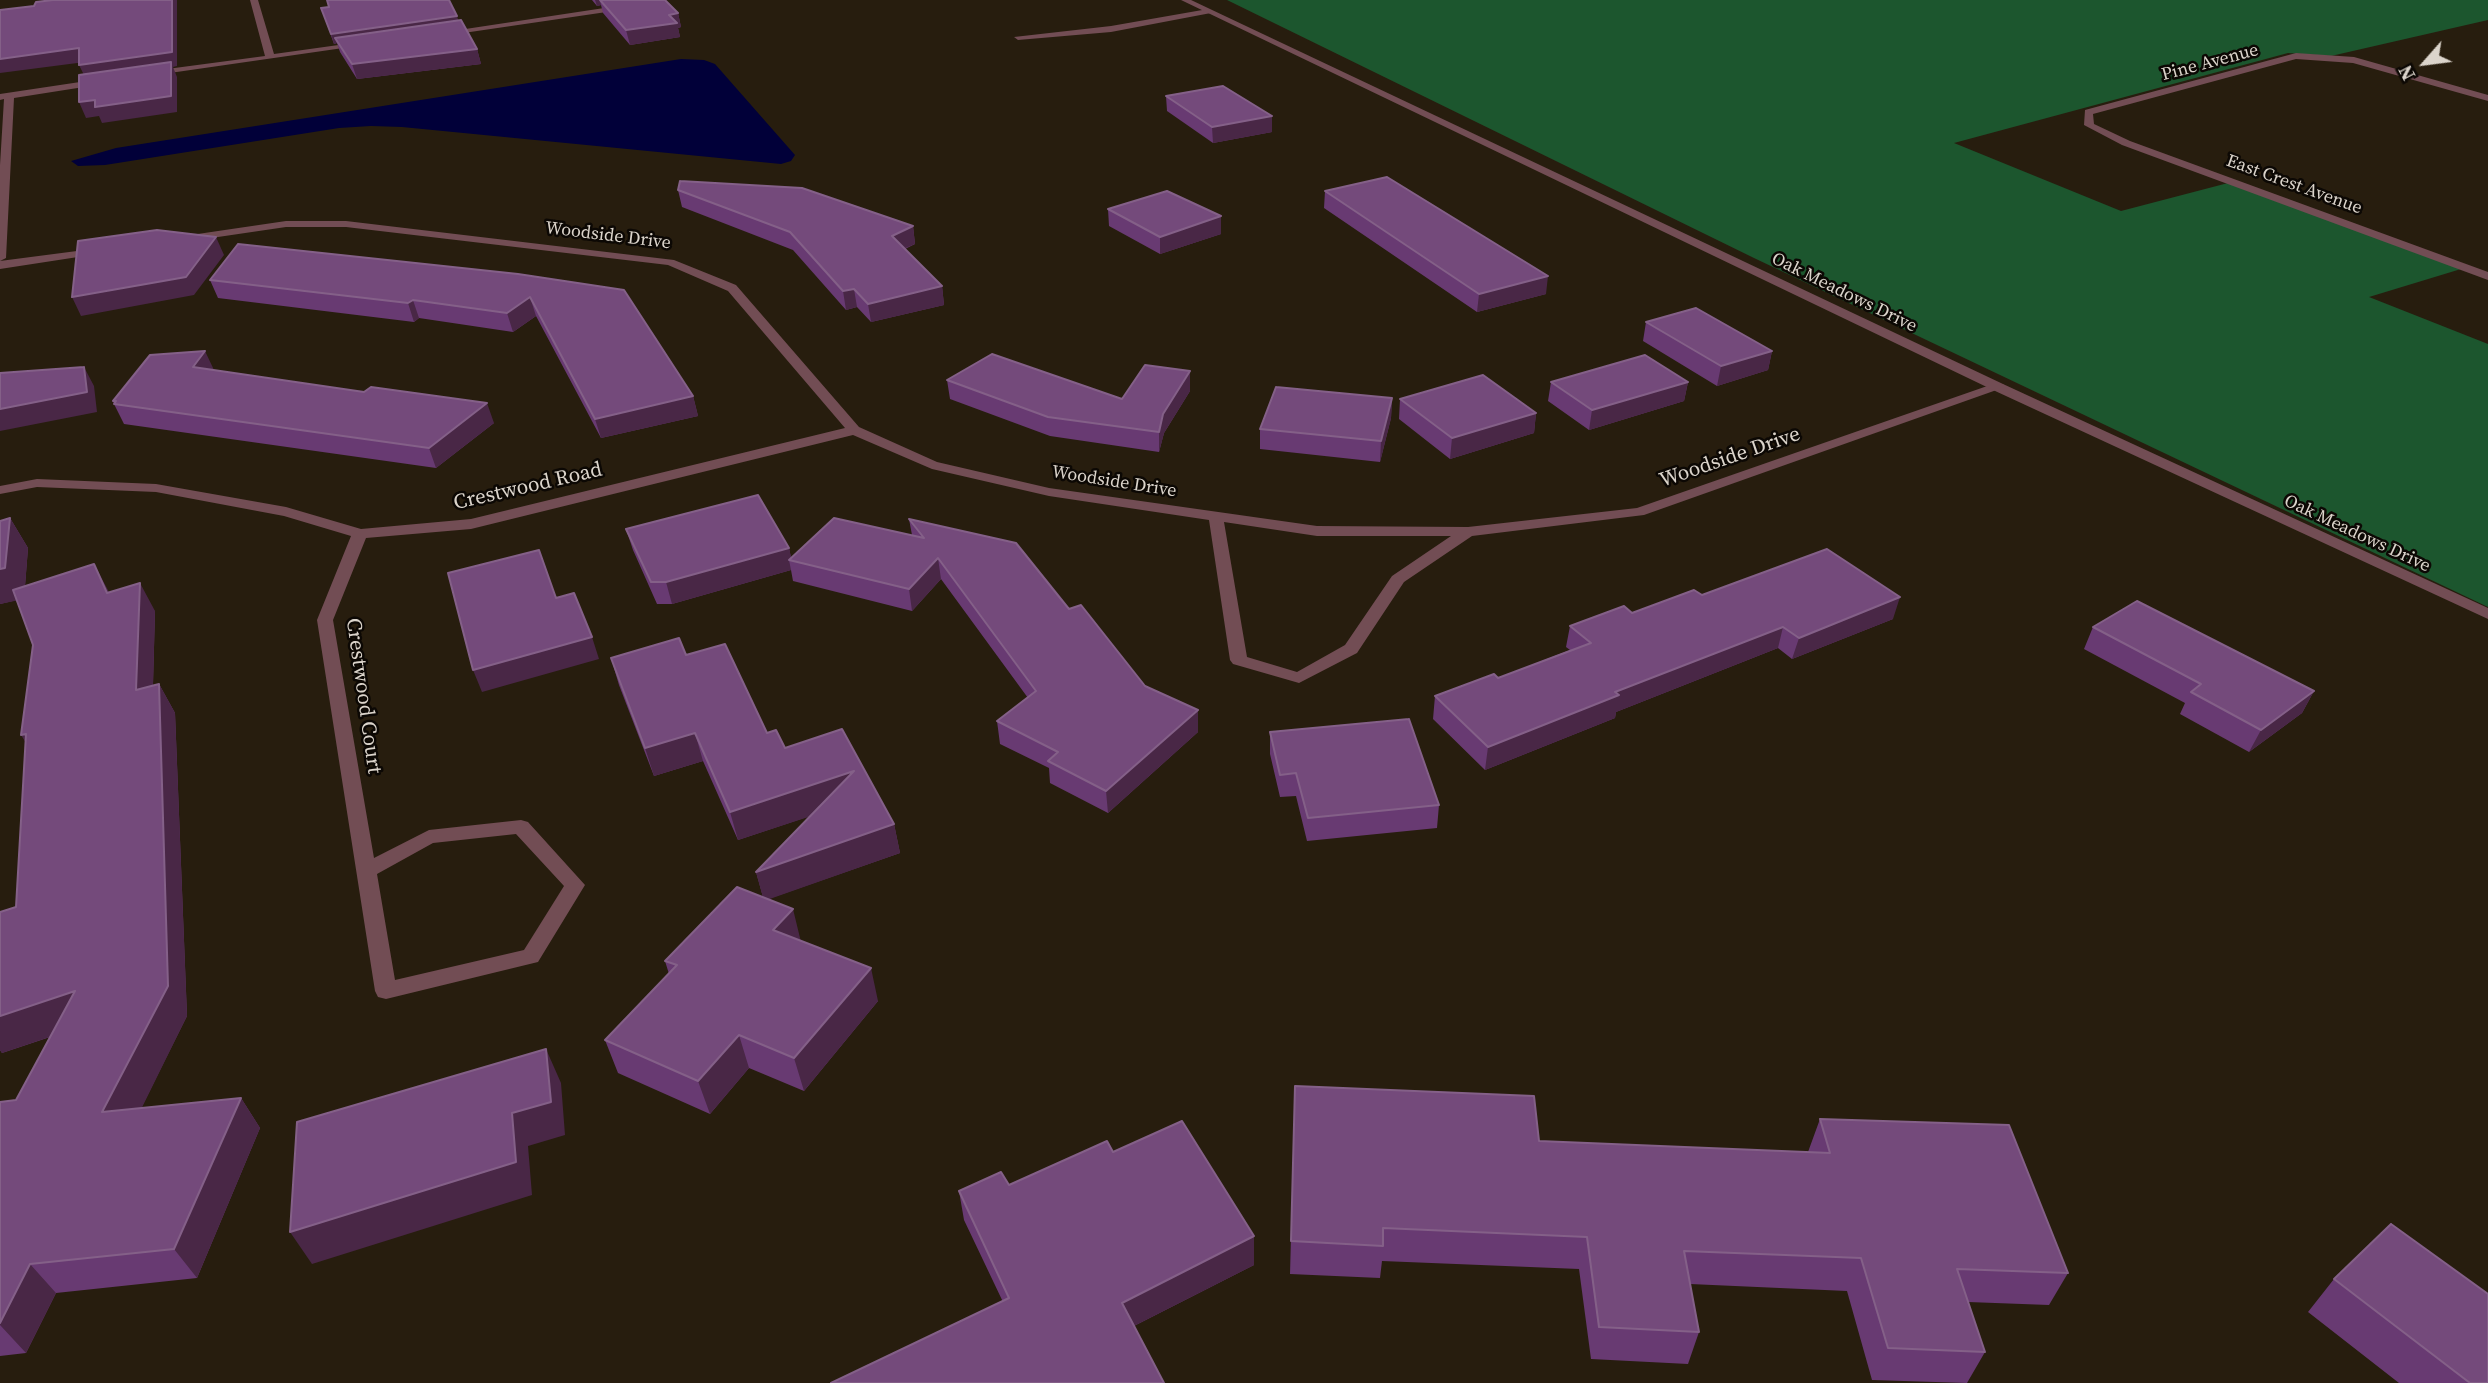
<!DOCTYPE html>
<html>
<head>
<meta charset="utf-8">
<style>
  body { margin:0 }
  #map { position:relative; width:2488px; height:1383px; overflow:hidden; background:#271d0e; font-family:"Source Serif 4",serif }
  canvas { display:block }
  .north { position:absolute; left:2390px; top:28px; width:70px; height:70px; -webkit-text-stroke:5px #0c0804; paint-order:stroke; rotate:242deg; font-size:19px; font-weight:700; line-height:28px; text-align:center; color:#dbd4cb }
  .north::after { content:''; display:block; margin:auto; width:24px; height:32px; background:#dbd4cb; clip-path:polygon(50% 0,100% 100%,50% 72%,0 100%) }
</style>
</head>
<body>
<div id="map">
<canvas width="2488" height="1383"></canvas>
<div class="north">N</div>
</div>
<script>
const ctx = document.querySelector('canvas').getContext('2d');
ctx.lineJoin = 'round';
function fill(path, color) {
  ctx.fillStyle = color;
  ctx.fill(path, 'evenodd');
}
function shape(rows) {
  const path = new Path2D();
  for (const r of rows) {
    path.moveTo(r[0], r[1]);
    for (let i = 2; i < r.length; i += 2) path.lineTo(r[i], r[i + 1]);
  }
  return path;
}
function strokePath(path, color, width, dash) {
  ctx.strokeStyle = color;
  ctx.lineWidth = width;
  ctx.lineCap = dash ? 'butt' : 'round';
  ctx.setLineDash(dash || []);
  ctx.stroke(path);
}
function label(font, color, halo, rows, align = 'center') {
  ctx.font = font + ' "Source Serif 4",serif';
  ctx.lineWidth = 5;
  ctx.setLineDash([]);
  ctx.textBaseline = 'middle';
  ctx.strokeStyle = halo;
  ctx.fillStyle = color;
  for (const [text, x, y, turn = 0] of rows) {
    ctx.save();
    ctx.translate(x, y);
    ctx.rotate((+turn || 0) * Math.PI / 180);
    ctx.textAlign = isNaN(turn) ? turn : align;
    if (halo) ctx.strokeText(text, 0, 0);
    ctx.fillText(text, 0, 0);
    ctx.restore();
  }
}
fill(shape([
  [1227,0,2488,0,2488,20,2331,56,2288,53,1954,143,2121,211,2228,183,2461,269,2369,297,2488,344,2488,607,1754,258]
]), '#1c562e');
fill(shape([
  [681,59,704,60,715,64,795,155,791,161,781,164,402,127,371,126,339,128,105,165,78,166,71,161,116,148]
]), '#010039');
fill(shape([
  [1208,9,1211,13,1111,32,1018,40,1014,37,1111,26,1208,9]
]), '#724d54');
fill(shape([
  [250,0,258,0,274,54,360,42,364,45,149,76,147,74,152,71,265,56,250,0],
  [624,5,627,9,443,36,439,33,624,5],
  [2296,53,2354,57,2488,95,2488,101,2353,63,2296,59,2093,114,2094,124,2130,141,2488,272,2488,280,2122,145,2084,125,2085,110,2296,53],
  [100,79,103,80,103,84,14,98,6,258,0,261,0,165,4,99,0,100,0,94,100,79],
  [286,221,346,221,674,260,736,285,859,427,937,462,1049,488,1317,526,1468,527,1637,508,1993,384,2003,384,2005,387,1644,515,1472,536,1404,582,1357,653,1299,683,1233,664,1230,660,1209,520,1049,496,932,469,853,435,471,529,366,538,333,620,374,858,429,830,521,820,528,822,585,885,538,962,386,999,378,997,375,991,317,620,351,536,284,516,156,492,37,487,0,494,0,486,37,479,156,484,286,507,361,529,471,519,845,428,728,291,668,265,346,227,286,227,184,242,178,239,184,236,286,221],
  [1224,522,1317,536,1451,536,1392,576,1345,645,1297,672,1247,657,1224,522],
  [516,834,564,886,524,950,395,980,377,874,433,843,516,834],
  [100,248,104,249,104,253,0,269,0,261,100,248]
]), '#724d54');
fill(shape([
  [1181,0,1191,0,2003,384,2488,608,2488,619,1993,390,1181,0]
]), '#724d54');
fill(shape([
  [592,0,665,0,678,13,681,27,678,28,680,37,630,45,603,13,601,5,597,6],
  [329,7,458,20,477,49,481,64,357,79,340,52,337,43,334,44,321,8],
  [1166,96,1272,116,1272,132,1213,143,1167,111],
  [678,190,913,226,915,244,905,249,942,286,944,305,871,322,857,307,846,310,793,250,682,207],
  [1325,191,1546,294,1477,312,1324,208],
  [1108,209,1221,234,1160,254,1109,226],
  [518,274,693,396,698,416,601,438,536,316,513,332,419,318,414,322,218,298,210,280],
  [1646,322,1772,351,1768,370,1717,386,1643,341],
  [214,370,494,423,436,468,124,424,114,404,113,401],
  [947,380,1122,399,1190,391,1164,433,1159,452,1050,436,950,399],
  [1551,382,1688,382,1684,401,1589,430,1548,401],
  [1392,398,1391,418,1380,462,1260,449,1260,429],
  [1400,399,1536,413,1534,433,1450,459,1399,419],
  [10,518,28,548,25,586,110,593,155,611,153,685,159,684,175,713,187,1016,141,1108,241,1098,260,1128,197,1278,56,1293,26,1353,0,1356,0,1102,16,1100,50,1037,2,1053,0,1050,0,912,16,907,33,645,17,600,0,604],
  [909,519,1069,609,1145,686,1198,732,1108,813,1050,783,1049,768,1000,744,997,721,1028,698,941,579,912,611,793,581,791,570,672,604,657,604,633,550,626,529,789,548,791,558,912,535],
  [1632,613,1893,619,1792,659,1778,648,1616,712,1615,718,1485,770,1433,719,1435,696,1498,678,1570,650,1566,647,1570,626],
  [2093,627,2314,691,2302,713,2249,752,2180,714,2185,703,2084,649],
  [686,655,767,733,785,748,894,824,900,853,768,899,801,941,878,1001,804,1091,749,1068,710,1114,618,1073,605,1040,669,974,665,961,763,897,756,872,810,816,738,840,703,761,654,776,619,685,611,658],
  [1270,732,1439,805,1437,828,1307,841,1296,796,1280,797,1270,754],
  [1295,1086,1539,1141,1808,1152,1820,1119,2068,1273,2049,1305,1968,1302,1985,1352,1967,1383,1872,1380,1847,1291,1690,1284,1699,1332,1688,1364,1591,1359,1579,1269,1382,1261,1380,1278,1290,1274],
  [1113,1152,1254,1236,1254,1265,1134,1326,1003,1302,964,1220,959,1191,1009,1185],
  [2334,1279,2488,1383,2399,1383,2308,1312]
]), '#683a72');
fill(shape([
  [172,0,177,0,177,66,173,67,177,77,177,112,102,123,99,116,86,118,79,102,86,79,79,65],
  [595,0,600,0,601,5,597,6],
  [678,13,681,27,678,28,680,37,630,45,626,30,669,15],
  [457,16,460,26,335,38,337,43,334,44,331,34],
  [79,48,85,62,0,73,0,59],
  [477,49,481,64,357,79,352,64],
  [1272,116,1272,132,1213,143,1212,127],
  [1221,216,1221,234,1160,254,1160,237],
  [913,226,915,244,894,253,892,236],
  [216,237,224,255,194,295,81,316,72,297],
  [1548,276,1546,294,1477,312,1479,294],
  [942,286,944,305,871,322,868,304],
  [854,289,857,307,846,310,843,291],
  [530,297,536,316,513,332,507,313],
  [413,300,419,318,414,322,408,303],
  [205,351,214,370,193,367],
  [1772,351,1768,370,1717,386,1721,366],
  [84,367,94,386,97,412,0,431,0,409],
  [1190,371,1190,391,1164,433,1159,452,1159,432,1163,414],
  [1688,382,1684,401,1589,430,1592,410],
  [693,396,698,416,601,438,595,419],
  [1392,398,1391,418,1380,462,1381,441],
  [487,403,494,423,436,468,429,448],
  [1536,413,1534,433,1450,459,1452,438],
  [10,518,28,548,24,599,0,604,0,569],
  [789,548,792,561,789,560,791,570,672,604,666,582],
  [938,558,941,579,912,611,909,589],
  [94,564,109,592,122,622,107,593],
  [140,583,155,611,152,719,136,690],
  [1900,597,1893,619,1792,659,1799,638],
  [1783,627,1778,648,1616,712,1615,718,1485,770,1488,747,1615,692],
  [592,637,599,659,482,692,473,670],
  [159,684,175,713,187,1016,125,1142,102,1112],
  [2314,691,2302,713,2249,752,2261,730],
  [1198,710,1198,732,1108,813,1106,791],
  [695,733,703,761,654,776,645,748],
  [26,734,39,764,21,735],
  [854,771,860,800,738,840,730,812],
  [894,824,900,853,764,901,756,872],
  [793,909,801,942,773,930],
  [871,968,878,1001,804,1091,794,1058],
  [75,991,97,1021,2,1053,0,1050,0,1016],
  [739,1035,749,1068,710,1114,698,1081],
  [546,1049,561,1083,565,1135,528,1146,532,1195,312,1264,290,1232,512,1113],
  [241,1098,260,1128,197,1278,174,1249],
  [1254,1236,1254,1265,1124,1331,1122,1303],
  [30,1264,56,1293,26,1353,0,1325,0,1323]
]), '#492746');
const building = shape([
  [53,0,172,0,172,52,79,65,79,48,0,59,0,10,34,6,36,2,53,0],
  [327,0,449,0,457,16,331,34,321,8,329,7,327,0],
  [600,0,665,0,678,13,669,15,677,23,626,30,600,0],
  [461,20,477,49,352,64,335,38,461,20],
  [171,62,171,96,95,107,95,100,79,102,79,75,171,62],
  [1223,86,1272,116,1212,127,1166,96,1223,86],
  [1387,177,1548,276,1479,294,1325,191,1387,177],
  [680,181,802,188,913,226,892,236,942,286,868,304,854,289,843,291,790,232,678,190,680,181],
  [1167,191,1221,216,1160,237,1108,209,1167,191],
  [157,230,216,237,186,277,72,297,78,241,157,230],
  [238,244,518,274,624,290,693,396,595,419,530,297,507,313,413,300,408,303,210,280,238,244],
  [1696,308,1772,351,1721,366,1646,322,1696,308],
  [205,351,193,367,364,392,371,387,487,403,429,448,114,404,116,401,113,401,150,355,205,351],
  [992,354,1122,399,1145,365,1190,371,1163,414,1159,432,1048,417,947,380,992,354],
  [1645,355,1688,382,1592,410,1551,382,1645,355],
  [84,367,87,392,0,409,0,373,84,367],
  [1483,375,1536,413,1452,438,1400,399,1483,375],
  [1276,387,1392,398,1381,441,1260,429,1276,387],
  [758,495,789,548,666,582,651,582,626,529,758,495],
  [10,518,5,568,0,569,0,521,10,518],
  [834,518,924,538,909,519,1016,543,1069,609,1081,605,1145,686,1198,710,1106,791,1048,761,1058,752,997,721,1036,691,938,558,909,589,789,560,834,518],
  [1827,549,1900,597,1799,638,1783,627,1615,692,1619,695,1488,747,1435,696,1494,674,1498,678,1591,643,1570,626,1624,606,1632,613,1694,590,1702,595,1827,549],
  [539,550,556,598,574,593,592,637,473,670,448,573,539,550],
  [94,564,107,593,140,583,136,690,159,684,168,986,102,1112,241,1098,174,1249,30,1264,0,1323,0,1102,16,1100,75,991,0,1016,0,912,16,907,26,734,21,735,33,645,13,590,94,564],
  [2137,601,2314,691,2261,730,2191,692,2201,684,2093,627,2137,601],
  [679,638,686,655,725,644,767,733,776,730,785,748,842,729,894,824,756,872,854,771,730,812,695,733,645,748,611,658,679,638],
  [1409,719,1439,805,1308,818,1296,773,1280,775,1270,732,1409,719],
  [737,887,793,909,773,930,871,968,794,1058,739,1035,698,1081,605,1040,677,965,665,961,737,887],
  [546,1049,551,1102,512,1113,516,1162,290,1232,297,1122,546,1049],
  [1295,1086,1534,1096,1539,1141,1830,1153,1820,1119,2009,1125,2068,1273,1957,1269,1985,1352,1888,1348,1861,1258,1684,1251,1699,1332,1599,1327,1587,1237,1383,1228,1383,1246,1291,1241,1295,1086],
  [1182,1121,1254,1236,1122,1303,1164,1383,831,1383,1009,1298,959,1191,1001,1172,1009,1185,1107,1141,1113,1152,1182,1121],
  [2391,1224,2488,1294,2488,1383,2470,1383,2334,1279,2391,1224]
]);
fill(building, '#744a7b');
strokePath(building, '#846088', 2);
label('18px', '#dbd4cb', '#0c0804', [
  ["Pine Avenue",2210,63,-15],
  ["East Crest Avenue",2294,185,20],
  ["Woodside Drive",608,236,7],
  ["Oak Meadows Drive",1844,293,26],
  ["Woodside Drive",1114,482,9],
  ["Oak Meadows Drive",2357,534,25]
]);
label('21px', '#dbd4cb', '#0c0804', [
  ["Woodside Drive",1730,458,-19],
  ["Crestwood Road",528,487,-13],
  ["Crestwood Court",363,696,82]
]);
</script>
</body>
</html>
